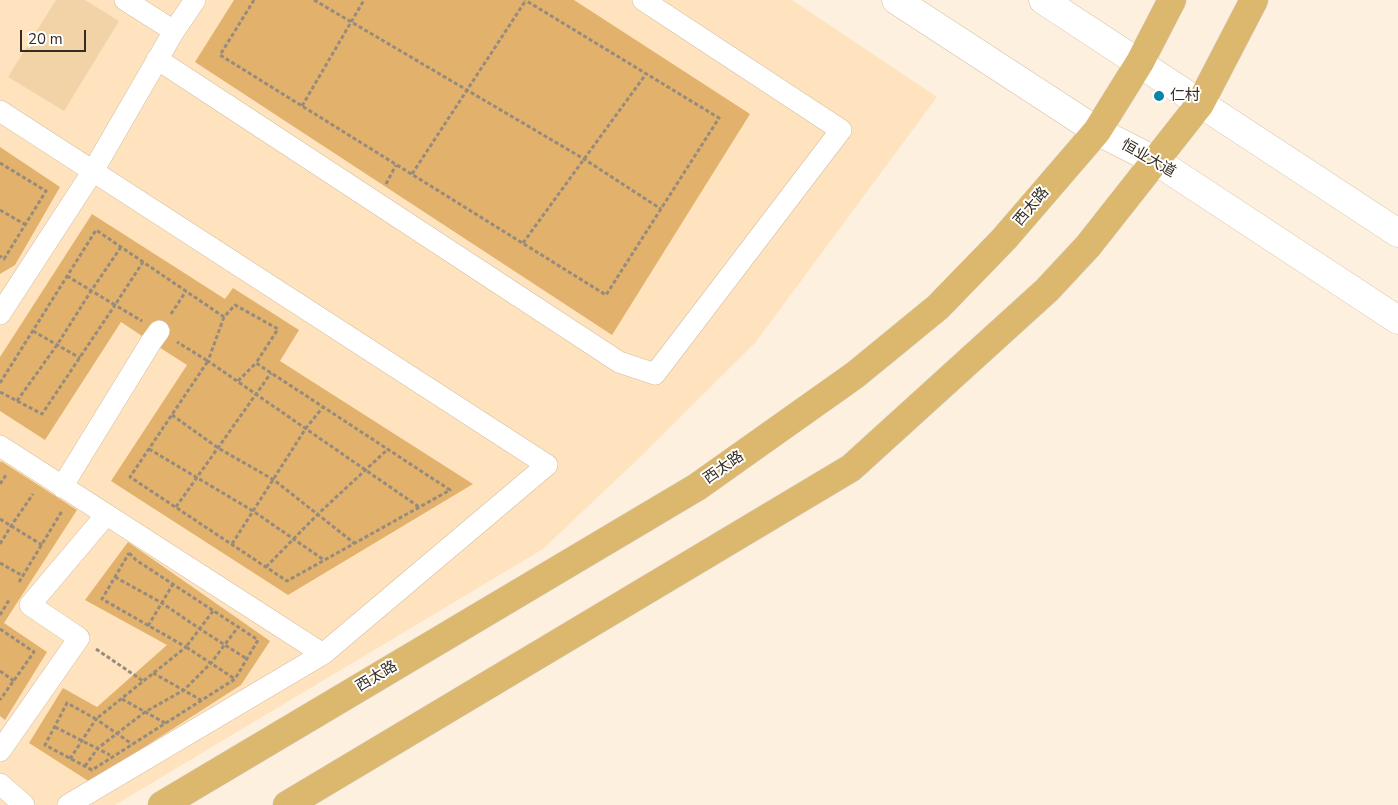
<!DOCTYPE html>
<html>
<head>
<meta charset="utf-8">
<style>
  body { margin:0 }
  #map { position:relative; width:1398px; height:805px; overflow:hidden; background:#fef0de; font-family:"Nunito Sans",sans-serif }
  canvas { display:block }
  .scale { position:absolute; left:20px; top:30px; width:66px; height:22px; box-sizing:border-box; border:2px solid #342c20; border-top:0; padding-left:6px; font-size:15px; line-height:18px; white-space:nowrap; color:#342c20; -webkit-text-stroke:4px #fff; paint-order:stroke }
</style>
</head>
<body>
<div id="map">
<canvas width="1398" height="805"></canvas>
<div class="scale">20 m</div>
</div>
<script>
const ctx = document.querySelector('canvas').getContext('2d');
ctx.lineJoin = 'round';
function fill(path, color) {
  ctx.fillStyle = color;
  ctx.fill(path, 'evenodd');
}
function shape(rows) {
  const path = new Path2D();
  for (const r of rows) {
    path.moveTo(r[0], r[1]);
    for (let i = 2; i < r.length; i += 2) path.lineTo(r[i], r[i + 1]);
  }
  return path;
}
function strokePath(path, color, width, dash) {
  ctx.strokeStyle = color;
  ctx.lineWidth = width;
  ctx.lineCap = dash ? 'butt' : 'round';
  ctx.setLineDash(dash || []);
  ctx.stroke(path);
}
function label(font, color, halo, rows, align = 'center') {
  ctx.font = font + ' "Nunito Sans","Noto Sans SC",sans-serif';
  ctx.lineWidth = 4;
  ctx.setLineDash([]);
  ctx.textBaseline = 'middle';
  ctx.strokeStyle = halo;
  ctx.fillStyle = color;
  for (const [text, x, y, turn = 0] of rows) {
    ctx.save();
    ctx.translate(x, y);
    ctx.rotate((+turn || 0) * Math.PI / 180);
    ctx.textAlign = isNaN(turn) ? turn : align;
    if (halo) ctx.strokeText(text, 0, 0);
    ctx.fillText(text, 0, 0);
    ctx.restore();
  }
}
fill(shape([
  [0,0,792,0,937,97,755,343,638,459,543,549,115,805,0,805]
]), '#fee3be');
fill(shape([
  [56,0,85,0,119,21,64,111,8,77]
]), '#f2d3a7');
fill(shape([
  [234,0,574,0,750,114,612,335,195,62],
  [0,147,60,187,15,265,0,274],
  [92,214,225,299,233,288,299,330,280,361,473,484,288,595,111,481,187,365,151,342,121,322,45,440,0,411,0,357],
  [1,461,77,510,4,623,47,652,5,720,0,716,0,463],
  [128,542,270,641,241,685,90,782,29,743,63,688,97,707,167,645,85,600]
]), '#e2b26d');
const minor = shape([
  [174,31,195,0],
  [157,59,619,362,655,374,841,130,643,0],
  [0,111,547,465,323,654,68,805],
  [0,314,93,171,174,31,125,0],
  [0,446,323,654],
  [62,487,151,342,159,331],
  [0,751,79,638,30,605,106,515],
  [0,784,24,805]
]);
const tertiary = shape([
  [896,0,1097,131,1156,161,1398,320],
  [1043,0,1398,233]
]);
const primary = shape([
  [162,805,697,487,855,375,938,307,1004,239,1097,131,1140,62,1172,0],
  [287,805,851,468,1047,290,1088,246,1200,104,1254,0]
]);
strokePath(minor, '#d3bea1', 22);
strokePath(tertiary, '#d3bea1', 29);
strokePath(primary, '#dad9d7', 29);
strokePath(shape([
  [254,0,220,55,606,295,719,118,525,0],
  [314,0,584,159,661,209],
  [302,106,364,0],
  [0,163,46,191,4,259,0,256],
  [412,174,526,0],
  [386,184,396,165],
  [0,210,26,225],
  [523,243,646,74],
  [67,276,115,305,143,262],
  [171,314,186,291],
  [224,317,208,361,419,507],
  [33,331,80,358],
  [238,381,256,363],
  [0,383,96,230,224,317,235,305,278,329,256,363,450,490,287,581,130,477,208,361,177,342],
  [0,392,42,414,115,305,142,321],
  [17,401,57,345,91,291,121,247],
  [172,415,218,448,274,480,354,543],
  [149,449,253,511,324,560],
  [0,484,6,475,7,476],
  [176,507,271,373],
  [0,519,42,545],
  [0,544,11,526,33,494],
  [232,544,306,428,323,407],
  [129,553,136,560,258,640,235,679,92,770,45,745,67,703,96,719,186,647,102,599,129,553],
  [0,563,23,576],
  [266,567,318,514,388,449],
  [115,577,162,603,200,629,247,659],
  [19,582,62,511,61,510],
  [213,611,186,647,235,679],
  [0,615,9,600],
  [148,626,173,584],
  [0,629,34,652,0,700],
  [96,649,143,681],
  [0,671,14,681],
  [153,673,201,700],
  [122,699,165,723],
  [55,727,110,755],
  [70,759,96,719,132,744],
  [85,766,98,748,145,712,184,690,211,663,238,627]
]), '#968b7c', 3, [4, 2.5]);
strokePath(minor, '#fff', 21);
strokePath(tertiary, '#fff', 28);
strokePath(primary, '#dcb76e', 28);
for (const [x, y, r, color] of [
  [1159,96,6,"#0985a9"]
]) {
  const dot = new Path2D();
  dot.arc(x, y, r, 0, 2 * Math.PI);
  ctx.fillStyle = color;
  ctx.fill(dot);
  strokePath(dot, '#fff', 2);
}
label('15px', '#342c20', '#fff', [
  ["仁村",1170,96]
], 'left');
label('15px', '#342c20', '#fff', [
  ["恒业大道",1148,159,30],
  ["西太路",1032,207,-50],
  ["西太路",724,468,-35],
  ["西太路",377,677,-31]
]);
</script>
</body>
</html>
